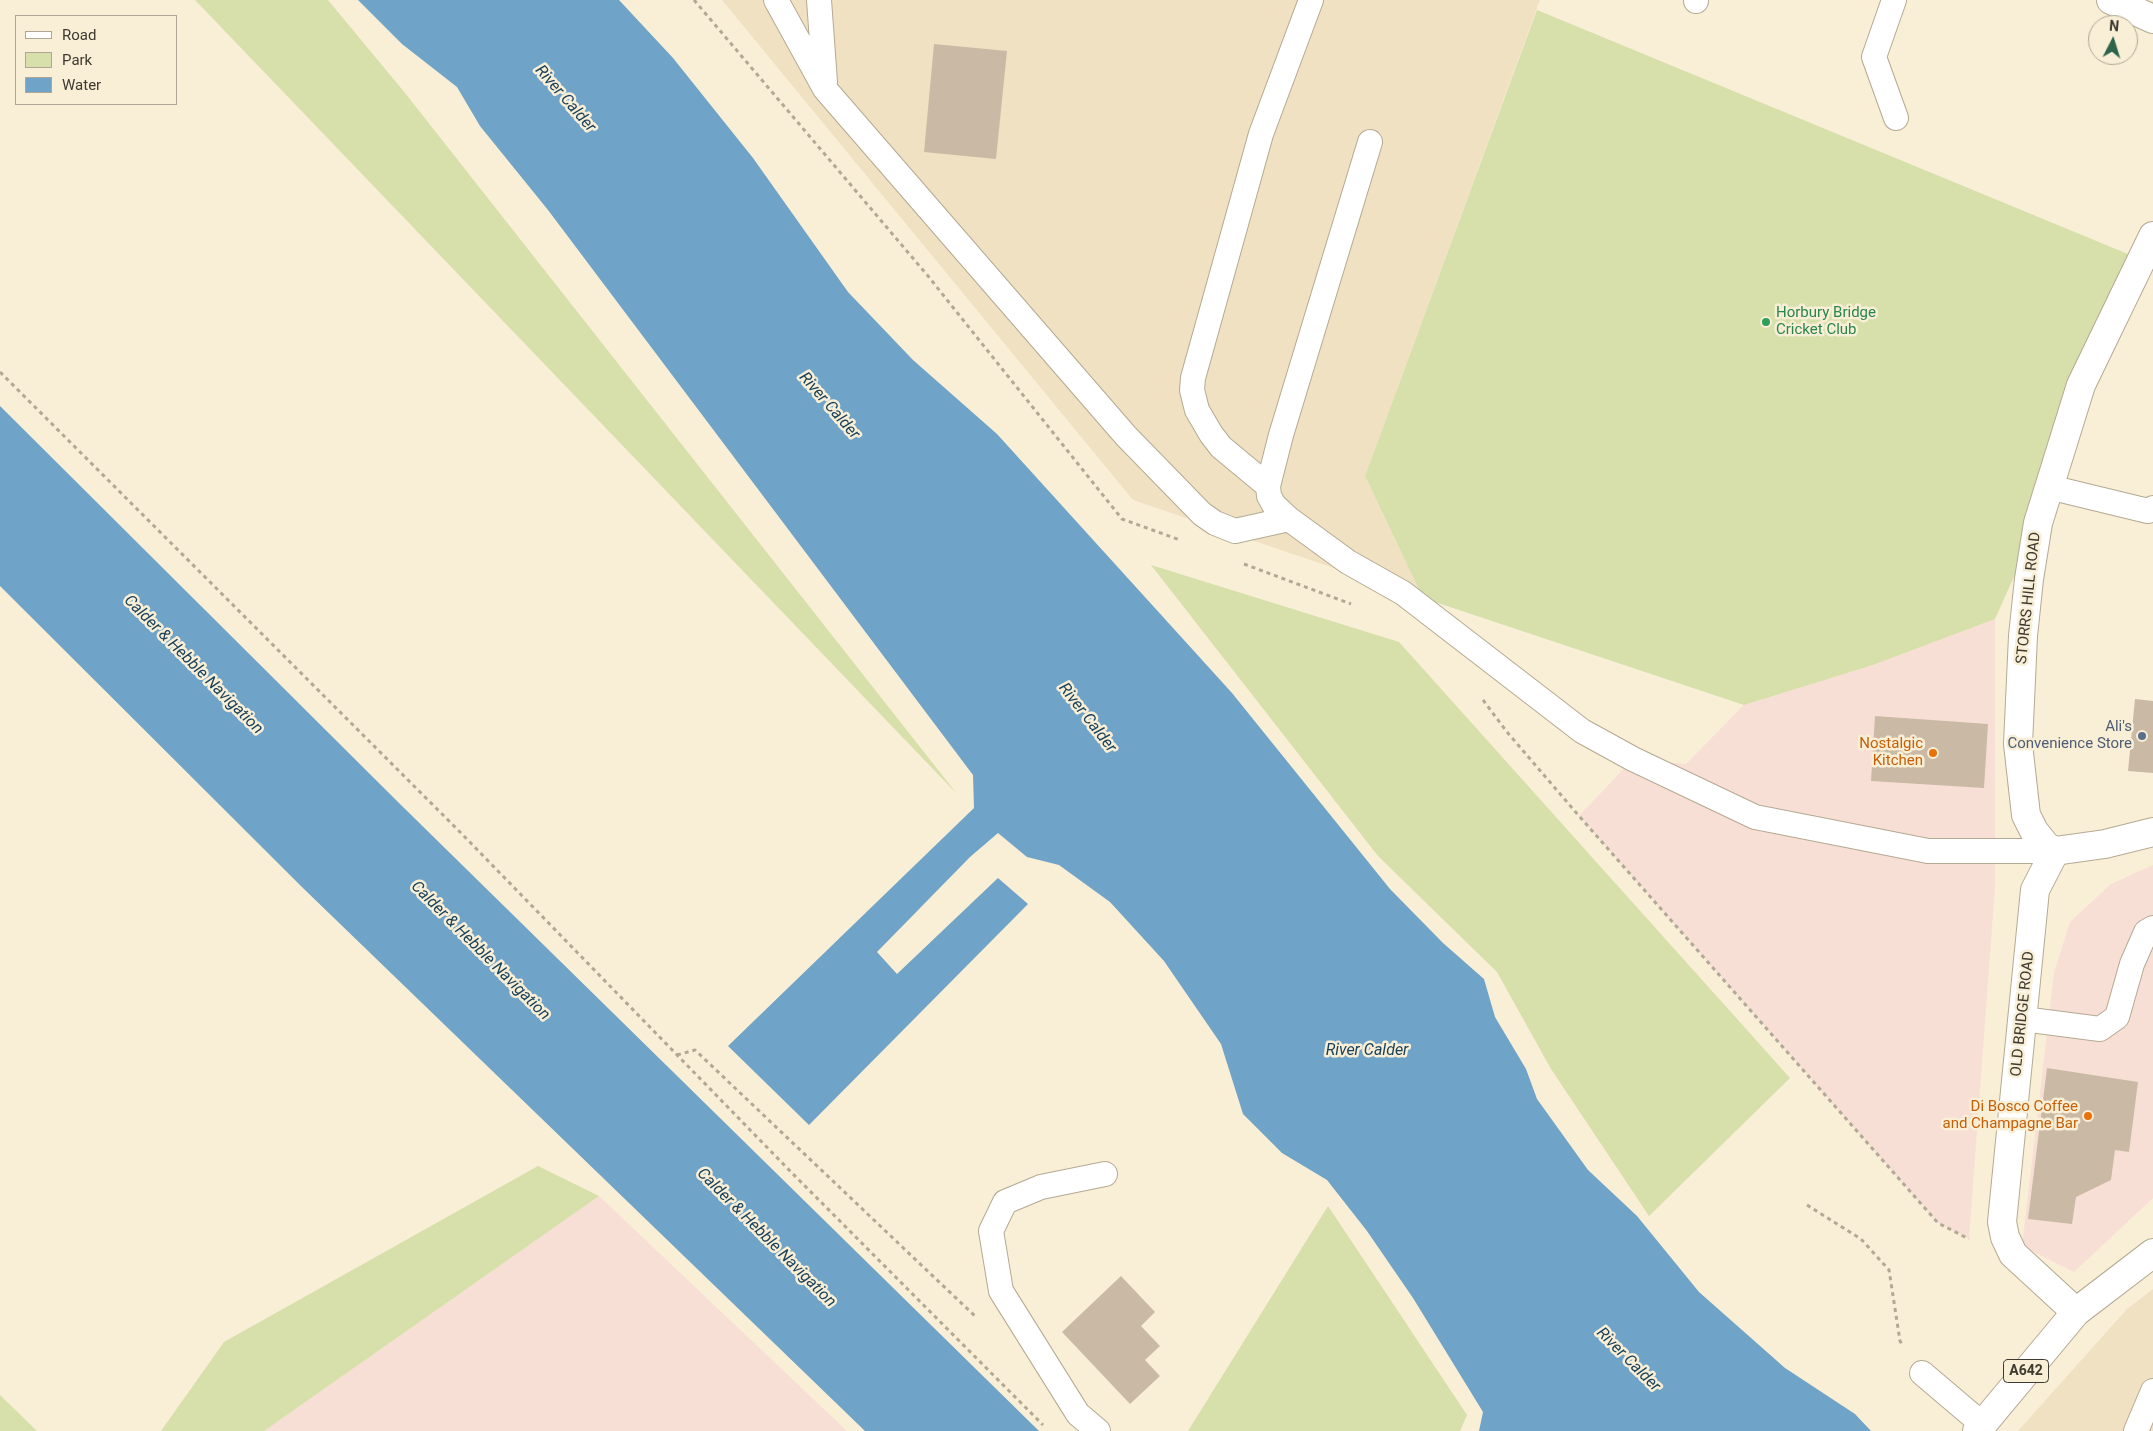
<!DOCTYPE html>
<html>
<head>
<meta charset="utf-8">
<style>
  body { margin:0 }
  #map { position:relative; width:2153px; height:1431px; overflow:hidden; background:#f9eed6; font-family:Roboto,sans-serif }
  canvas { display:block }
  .legend { position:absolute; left:15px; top:15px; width:162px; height:90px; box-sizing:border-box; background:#f9eed6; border:1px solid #aea694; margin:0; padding:6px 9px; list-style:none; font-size:15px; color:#3e3a30 }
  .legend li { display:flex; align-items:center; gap:10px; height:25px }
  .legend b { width:25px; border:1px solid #aea694 }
  .north { position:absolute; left:2088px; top:15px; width:50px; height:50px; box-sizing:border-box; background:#f9eed6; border:1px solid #aea694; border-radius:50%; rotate:5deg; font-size:14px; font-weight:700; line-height:20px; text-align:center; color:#3e3a30 }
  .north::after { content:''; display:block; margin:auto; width:18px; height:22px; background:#2c644c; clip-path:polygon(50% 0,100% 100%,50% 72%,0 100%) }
</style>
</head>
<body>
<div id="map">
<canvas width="2153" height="1431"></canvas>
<ul class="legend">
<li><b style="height:6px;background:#fff"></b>Road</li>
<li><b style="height:14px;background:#d7dfaa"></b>Park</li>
<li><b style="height:14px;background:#6fa3c8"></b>Water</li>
</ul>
<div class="north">N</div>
</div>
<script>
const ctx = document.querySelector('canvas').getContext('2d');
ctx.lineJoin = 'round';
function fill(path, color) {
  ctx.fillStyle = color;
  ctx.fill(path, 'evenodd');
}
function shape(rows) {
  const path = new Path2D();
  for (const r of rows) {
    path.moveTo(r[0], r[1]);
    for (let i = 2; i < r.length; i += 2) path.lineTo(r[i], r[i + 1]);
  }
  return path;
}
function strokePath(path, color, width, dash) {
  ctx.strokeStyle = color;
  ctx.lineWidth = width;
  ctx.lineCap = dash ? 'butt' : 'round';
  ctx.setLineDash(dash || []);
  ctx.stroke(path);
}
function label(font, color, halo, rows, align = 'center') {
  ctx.font = font + ' Roboto,sans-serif';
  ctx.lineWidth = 5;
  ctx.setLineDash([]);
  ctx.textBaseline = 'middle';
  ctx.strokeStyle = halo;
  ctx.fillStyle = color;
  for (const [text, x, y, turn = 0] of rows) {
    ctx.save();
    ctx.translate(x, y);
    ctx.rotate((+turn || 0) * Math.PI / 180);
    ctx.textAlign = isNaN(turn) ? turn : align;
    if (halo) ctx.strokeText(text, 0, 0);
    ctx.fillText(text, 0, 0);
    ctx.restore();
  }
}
fill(shape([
  [1995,619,1995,886,1969,1239,1938,1223,1579,816,1633,759,1686,764,1744,705,1873,665],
  [2153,865,2153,1198,2074,1272,2022,1246,2054,973,2070,922,2111,884],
  [599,1196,847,1431,264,1431]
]), '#f7dfd5');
fill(shape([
  [722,0,1540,0,1365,476,1423,598,1133,500],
  [2153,1289,2153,1431,2018,1431,2127,1309]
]), '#f0e1c2');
fill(shape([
  [195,0,328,0,405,93,957,794],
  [1537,10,2140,259,2038,523,1995,619,1873,665,1744,705,1423,598,1365,476],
  [1151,565,1399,642,1790,1078,1649,1216,1551,1069,1497,972,1378,856],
  [538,1166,599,1196,264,1431,161,1431,224,1342],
  [1328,1206,1467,1415,1460,1431,1188,1431],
  [0,1395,37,1431,0,1431]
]), '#d7dfaa');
fill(shape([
  [358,0,619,0,673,58,753,158,848,292,913,360,997,434,1232,693,1390,889,1443,943,1484,979,1495,1017,1526,1069,1537,1099,1588,1170,1637,1216,1699,1292,1785,1368,1855,1414,1871,1431,1479,1431,1483,1412,1413,1298,1367,1231,1327,1180,1282,1153,1243,1114,1221,1044,1164,961,1110,902,1059,865,1027,857,998,833,970,857,877,952,897,974,998,878,1028,904,809,1125,728,1046,974,808,973,775,548,210,480,126,457,87,402,44],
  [0,406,400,804,1039,1431,865,1431,305,890,0,586]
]), '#6fa3c8');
fill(shape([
  [934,44,1007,51,996,159,924,152],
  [2135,699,2153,701,2153,773,2128,771],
  [1875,716,1988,724,1984,788,1871,781],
  [2047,1068,2138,1082,2129,1152,2115,1150,2111,1180,2076,1197,2072,1224,2028,1219],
  [1121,1276,1155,1312,1141,1326,1160,1346,1145,1360,1160,1376,1130,1404,1062,1332]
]), '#cabaa5');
const service = shape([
  [776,0,825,89,1126,436,1202,514,1215,523,1235,531,1289,519],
  [819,0,825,82],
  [1696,0,1696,1],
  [1894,0,1874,57,1896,118],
  [1370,142,1281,435,1268,486,1269,496,1274,505,1289,519,1348,562,1403,593,1582,731,1633,759,1755,817,1928,851,2055,851],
  [1268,486,1221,447,1211,434,1197,410,1192,390,1193,378,1261,134,1311,0],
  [2049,487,2148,511,2153,508],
  [2023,1019,2100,1029,2117,1017,2132,964,2146,932,2153,928],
  [1922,1373,1982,1424],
  [1098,1431,1078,1414,1001,1291,991,1231,1005,1202,1041,1187,1105,1174],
  [2136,1431,2153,1391]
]);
const minor = shape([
  [2111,0,2153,19]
]);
const tertiary = shape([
  [2055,851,2046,846,2034,831,2026,815,2018,744,2023,636,2029,579,2038,523,2081,385,2153,236],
  [2055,851,2035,890,2002,1222,2005,1237,2013,1254,2076,1312],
  [2055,851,2105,844,2153,832]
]);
const trunk = shape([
  [1977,1431,2076,1312,2153,1253]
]);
strokePath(service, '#b4aa93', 26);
strokePath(minor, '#b4aa93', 30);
strokePath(tertiary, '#b4aa93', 30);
strokePath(trunk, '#b4aa93', 30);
strokePath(shape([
  [694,0,928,276,1122,519,1180,540],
  [0,372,459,831,792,1173,1043,1425],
  [1244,564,1351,604],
  [1483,700,1507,732,1579,816,1938,1223,1969,1239],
  [677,1055,695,1050,976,1317],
  [1807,1205,1861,1239,1889,1270,1900,1341,1903,1346]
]), '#b1a996', 3, [4, 4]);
strokePath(service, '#fff', 24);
strokePath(minor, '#fff', 28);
strokePath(tertiary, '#fff', 28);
strokePath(trunk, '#fff', 28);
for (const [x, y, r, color] of [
  [1766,322,5,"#2e9e5b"],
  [2142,736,5,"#5c6f8a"],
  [1933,753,5,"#e8710a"],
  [2088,1116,5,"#e8710a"]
]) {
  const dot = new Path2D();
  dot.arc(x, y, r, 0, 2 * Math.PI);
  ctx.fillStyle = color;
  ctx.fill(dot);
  strokePath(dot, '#f9eed6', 2);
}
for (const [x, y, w] of [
  [2026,1371,45]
]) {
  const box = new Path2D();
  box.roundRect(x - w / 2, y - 11.5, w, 23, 4);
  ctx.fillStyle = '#f9eed6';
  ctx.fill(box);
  strokePath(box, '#3e3a30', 1);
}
label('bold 14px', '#3e3a30', null, [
  ["A642",2026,1371]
]);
label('15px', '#27864d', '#f9eed6', [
  ["Horbury Bridge",1776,313],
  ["Cricket Club",1776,330]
], 'left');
label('15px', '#3e3a30', '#f9eed6', [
  ["STORRS HILL ROAD",2029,598,-84],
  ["OLD BRIDGE ROAD",2023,1014,-84]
]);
label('15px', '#4e5e75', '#f9eed6', [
  ["Ali's",2132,727],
  ["Convenience Store",2132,744]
], 'right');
label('15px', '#c56008', '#f9eed6', [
  ["Nostalgic",1923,744],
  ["Kitchen",1923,761],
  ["Di Bosco Coffee",2078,1107],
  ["and Champagne Bar",2078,1124]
], 'right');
label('italic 16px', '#18415b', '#f9eed6', [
  ["River Calder",565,99,49],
  ["River Calder",829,406,49],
  ["Calder & Hebble Navigation",193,665,45],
  ["River Calder",1087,718,52],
  ["Calder & Hebble Navigation",480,951,45],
  ["River Calder",1367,1051],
  ["Calder & Hebble Navigation",766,1238,45],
  ["River Calder",1628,1360,45]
]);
</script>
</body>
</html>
